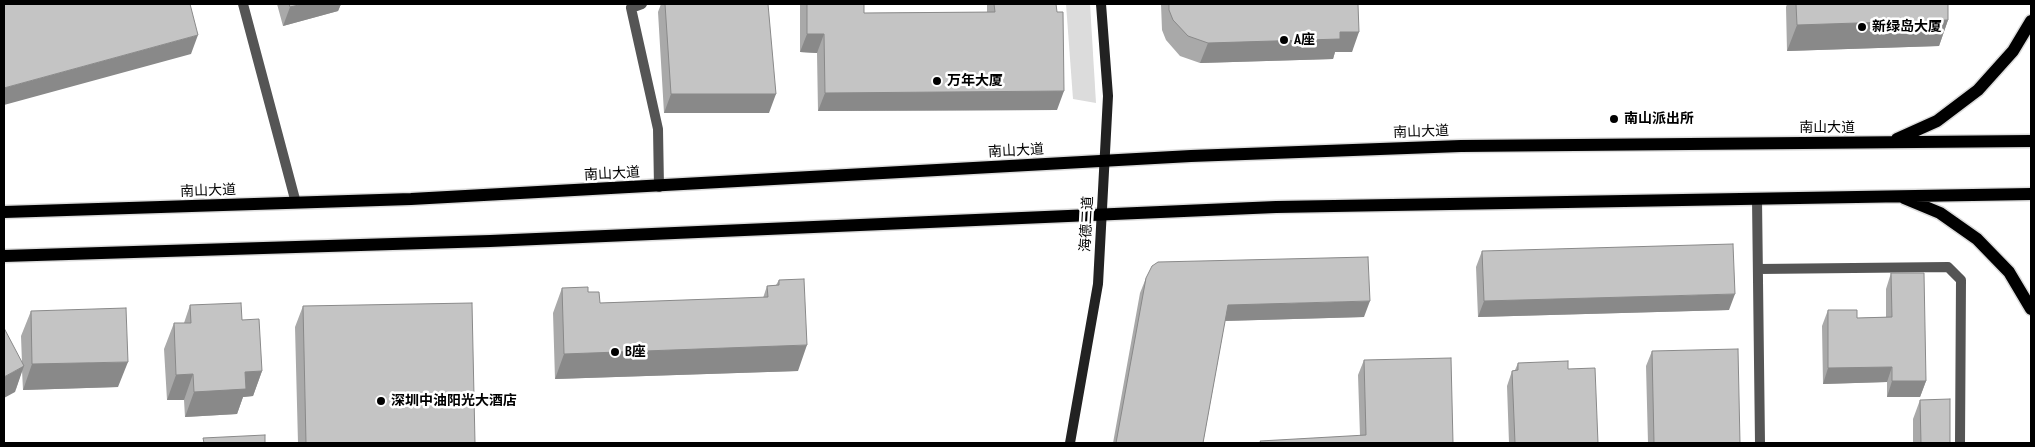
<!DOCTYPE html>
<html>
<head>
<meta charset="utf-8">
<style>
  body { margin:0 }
  #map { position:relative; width:2035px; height:447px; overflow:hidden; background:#fff; font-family:"PT Sans Narrow",sans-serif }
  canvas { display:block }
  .frame { position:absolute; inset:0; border:5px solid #000; pointer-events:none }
</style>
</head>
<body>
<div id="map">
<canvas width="2035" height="447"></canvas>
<div class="frame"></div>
</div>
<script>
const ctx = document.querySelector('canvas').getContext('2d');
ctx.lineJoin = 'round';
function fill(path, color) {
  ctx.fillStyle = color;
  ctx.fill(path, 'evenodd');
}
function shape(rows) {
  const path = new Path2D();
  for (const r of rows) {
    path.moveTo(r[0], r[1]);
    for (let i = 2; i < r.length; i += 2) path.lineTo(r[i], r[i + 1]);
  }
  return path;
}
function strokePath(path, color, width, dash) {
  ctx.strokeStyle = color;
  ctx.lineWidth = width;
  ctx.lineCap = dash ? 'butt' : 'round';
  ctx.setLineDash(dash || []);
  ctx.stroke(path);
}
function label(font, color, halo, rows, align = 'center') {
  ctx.font = font + ' "PT Sans Narrow","Noto Sans SC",sans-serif';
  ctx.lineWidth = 5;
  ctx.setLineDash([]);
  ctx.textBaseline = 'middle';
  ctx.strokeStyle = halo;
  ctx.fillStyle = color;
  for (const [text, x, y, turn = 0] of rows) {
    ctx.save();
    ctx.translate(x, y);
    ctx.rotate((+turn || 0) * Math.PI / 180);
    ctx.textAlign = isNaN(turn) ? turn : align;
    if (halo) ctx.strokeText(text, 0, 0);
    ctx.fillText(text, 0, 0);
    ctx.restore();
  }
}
fill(shape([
  [1066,4,1090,4,1096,103,1073,99]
]), '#dcdcdc');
const primary = shape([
  [1897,139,1937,121,1978,90,2013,51,2031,21],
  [1904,198,1940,213,1977,239,2009,272,2031,309],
  [4,212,411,199,1191,156,1461,146,2031,141],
  [4,256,490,241,1276,207,2031,194]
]);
strokePath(primary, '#dbdbdb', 15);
strokePath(shape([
  [243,4,296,203],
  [642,4,631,8,658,129,659,187],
  [1757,199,1760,443],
  [1759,269,1948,267,1961,280,1960,443]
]), '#555', 10);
strokePath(shape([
  [1070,443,1098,284,1108,96,1101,4]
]), '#222', 10);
strokePath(primary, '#000', 12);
fill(shape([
  [277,4,341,4,338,11,283,26],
  [661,4,665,4,769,113,664,113,658,12],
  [800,4,864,4,864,13,987,12,987,4,1056,4,1057,110,818,111,817,53,800,52],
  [1161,4,1358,4,1352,52,1335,52,1333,59,1200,63,1180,56,1166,40,1162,30],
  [1787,4,1948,4,1948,20,1939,46,1787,51,1786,7],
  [1482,251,1729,310,1478,317,1476,267],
  [1891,273,1926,381,1920,397,1887,397,1887,382,1823,384,1822,326,1828,310,1857,318,1886,317,1886,289],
  [1146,278,1364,317,1225,321,1203,443,1113,443,1140,293],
  [779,280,798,371,555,379,553,313,562,288,600,303,763,298,767,286,776,285],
  [190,305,242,320,262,371,253,396,243,397,237,414,185,417,184,400,167,400,164,349,174,323,184,323],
  [303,306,475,443,298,443,295,327],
  [31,311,118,387,23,390,22,370,15,392,22,363,21,336],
  [1652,351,1740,443,1648,443,1646,366],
  [1364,360,1453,443,1260,443,1260,441,1360,436,1358,375],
  [1518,363,1568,369,1598,443,1509,443,1507,386,1512,371,1515,370],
  [1920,400,1950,443,1913,443,1913,419]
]), '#a9a9a9');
fill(shape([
  [303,4,341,4,338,11,283,26,290,7],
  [1948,20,1939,46,1787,51,1797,25],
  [1340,32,1359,32,1352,52,1335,52,1333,59,1200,63,1208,43],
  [807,34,824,34,817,53,800,52],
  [198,35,191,54,4,105,4,88],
  [1064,91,1057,110,818,111,825,93],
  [671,94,776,94,769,113,664,113],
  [1735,294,1729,310,1478,317,1484,301],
  [1370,301,1364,317,1222,321,1228,305],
  [807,345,798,371,555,379,564,354],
  [128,362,118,387,23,390,32,364],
  [24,366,15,392,4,398,4,377],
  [1892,367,1887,382,1823,384,1828,368],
  [262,371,253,396,243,397,237,414,185,417,194,392,245,372],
  [193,374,184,400,167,400,176,375],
  [1892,381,1926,381,1920,397,1887,397]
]), '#898989');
const building = shape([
  [4,4,190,4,198,35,4,88,4,4],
  [289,4,303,4,290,7,289,4],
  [665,4,768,4,776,94,671,94,665,4],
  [807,4,864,4,864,13,995,12,994,4,1056,4,1057,12,1063,12,1064,91,825,93,824,34,807,34,807,4],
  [1169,4,1358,4,1359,32,1340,32,1340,39,1208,43,1188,36,1173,20,1169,10,1169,4],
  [1796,4,1948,4,1948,20,1797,25,1796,4],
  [1733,244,1735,294,1484,301,1482,251,1733,244],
  [1368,257,1370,301,1228,305,1203,443,1116,443,1146,278,1152,266,1158,262,1368,257],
  [1891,273,1924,273,1926,381,1892,381,1892,367,1828,368,1828,310,1857,310,1857,318,1892,317,1891,273],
  [804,279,807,345,564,354,562,288,588,287,588,292,599,292,600,303,768,297,767,286,779,285,779,280,804,279],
  [241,303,242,320,259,319,262,371,245,372,246,389,194,392,193,374,176,375,174,323,191,323,190,305,241,303],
  [472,303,475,443,306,443,303,306,472,303],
  [126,308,128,362,32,364,31,311,126,308],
  [4,328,24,366,4,377,4,328],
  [1738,349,1740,443,1654,443,1652,351,1738,349],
  [1451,358,1453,443,1261,443,1260,441,1366,435,1364,360,1451,358],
  [1568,361,1568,369,1595,368,1598,443,1515,443,1512,371,1518,370,1518,363,1568,361],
  [1950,399,1950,443,1921,443,1920,400,1950,399],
  [265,435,265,443,204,443,203,438,265,435]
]);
fill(building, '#c4c4c4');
strokePath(building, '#898989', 1);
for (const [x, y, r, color] of [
  [1862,27,5,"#000"],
  [1284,40,5,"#000"],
  [937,81,5,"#000"],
  [1614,119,5,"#000"],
  [615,352,5,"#000"],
  [381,401,5,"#000"]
]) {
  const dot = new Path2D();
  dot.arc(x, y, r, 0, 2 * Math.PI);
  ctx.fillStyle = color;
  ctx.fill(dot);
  strokePath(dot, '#fff', 2);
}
label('bold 14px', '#000', '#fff', [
  ["新绿岛大厦",1872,27],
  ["A座",1294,40],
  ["万年大厦",947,81],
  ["南山派出所",1624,119],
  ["B座",625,352],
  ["深圳中油阳光大酒店",391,401]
], 'left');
label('14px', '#000', '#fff', [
  ["南山大道",1827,128],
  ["南山大道",1421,132,-2],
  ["南山大道",1016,151,-3],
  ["南山大道",612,174,-3],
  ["南山大道",208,191,-2],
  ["海德二道",1087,224,-87]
]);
</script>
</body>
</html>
